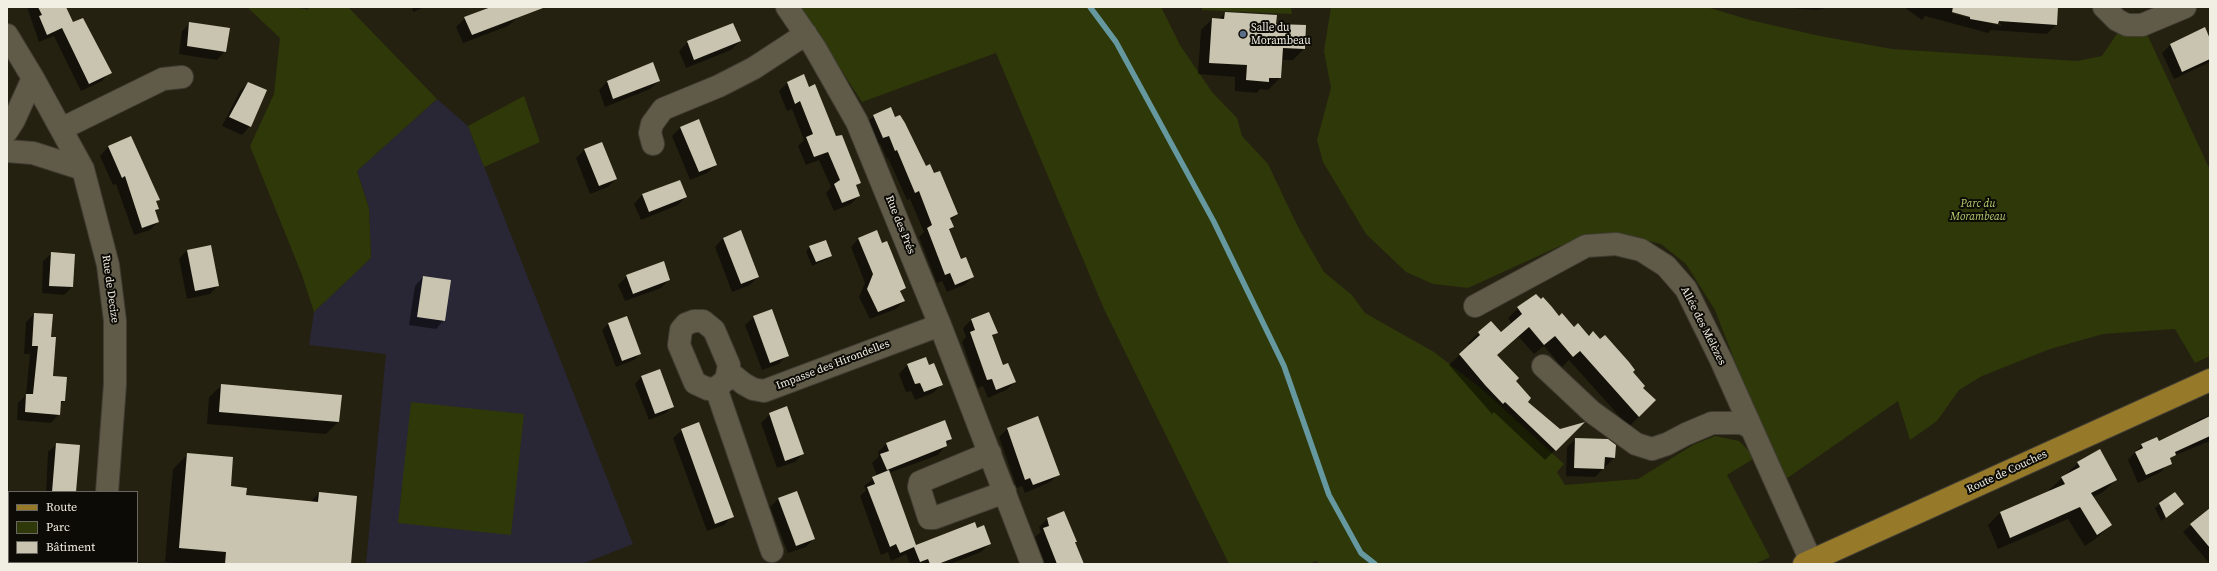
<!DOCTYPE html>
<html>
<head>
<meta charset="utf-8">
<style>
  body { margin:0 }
  #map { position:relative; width:2217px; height:571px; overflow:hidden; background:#252111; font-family:"Source Serif 4",serif }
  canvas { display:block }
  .frame { position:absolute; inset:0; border:8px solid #f1efe4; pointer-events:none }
  .legend { position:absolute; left:8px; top:491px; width:130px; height:72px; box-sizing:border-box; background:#0d0b05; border:1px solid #68665e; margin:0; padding:5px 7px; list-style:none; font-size:12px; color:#f1efe4 }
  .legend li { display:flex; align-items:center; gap:8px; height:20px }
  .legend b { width:20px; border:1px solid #68665e }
</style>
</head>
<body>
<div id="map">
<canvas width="2217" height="571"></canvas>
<div class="frame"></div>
<ul class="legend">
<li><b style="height:5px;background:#967a2a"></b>Route</li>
<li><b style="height:11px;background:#2e3808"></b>Parc</li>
<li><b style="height:11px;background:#c8c4af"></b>Bâtiment</li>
</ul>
</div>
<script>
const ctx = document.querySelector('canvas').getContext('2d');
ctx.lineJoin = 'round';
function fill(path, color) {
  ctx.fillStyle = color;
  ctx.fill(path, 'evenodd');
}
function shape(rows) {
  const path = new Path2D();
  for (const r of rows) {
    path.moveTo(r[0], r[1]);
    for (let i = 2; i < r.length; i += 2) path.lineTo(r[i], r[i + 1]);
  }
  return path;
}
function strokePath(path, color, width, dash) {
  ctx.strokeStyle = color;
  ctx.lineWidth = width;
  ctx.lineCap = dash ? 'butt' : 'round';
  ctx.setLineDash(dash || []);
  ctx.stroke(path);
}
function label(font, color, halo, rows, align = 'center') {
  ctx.font = font + ' "Source Serif 4",serif';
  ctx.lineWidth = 4;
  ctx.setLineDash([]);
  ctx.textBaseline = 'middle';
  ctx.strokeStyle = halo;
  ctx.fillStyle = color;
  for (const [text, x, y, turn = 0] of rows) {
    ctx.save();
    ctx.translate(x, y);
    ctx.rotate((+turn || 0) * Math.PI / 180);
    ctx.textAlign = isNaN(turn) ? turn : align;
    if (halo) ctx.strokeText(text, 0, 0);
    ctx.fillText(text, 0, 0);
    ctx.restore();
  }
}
fill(shape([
  [437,99,468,126,633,544,582,564,366,564,386,354,309,345,314,312,371,258,369,208,357,171]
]), '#292636');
fill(shape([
  [247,7,294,7,309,10,307,7,348,7,437,99,357,171,369,208,371,258,314,312,302,275,250,146,274,94,280,38],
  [800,7,1161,7,1180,45,1212,92,1237,118,1242,136,1268,164,1298,227,1324,272,1352,295,1365,313,1434,352,1483,390,1564,464,1557,472,1565,485,1638,479,1693,445,1715,436,1739,441,1750,452,1753,459,1727,475,1770,557,1755,564,1319,564,1316,561,1309,564,1229,564,1104,309,996,53,862,102],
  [1202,7,1291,7,1292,14,1202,10],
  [1331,7,1707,7,1750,20,1820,36,1892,49,2077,61,2102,56,2118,32,2132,37,2147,34,2210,170,2210,356,2195,363,2175,329,2103,334,2050,349,1982,376,1959,390,1937,421,1910,440,1898,401,1786,479,1749,398,1715,310,1686,264,1661,244,1624,235,1586,239,1560,246,1468,288,1433,284,1406,272,1366,234,1323,162,1317,140,1331,88,1324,51],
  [524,96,540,142,484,167,468,126],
  [411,402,524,414,511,535,398,523]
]), '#2e3808');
fill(shape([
  [27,7,64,7,73,23,110,72,102,81,81,91,54,36,39,42],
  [412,7,425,7,413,12],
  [494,7,512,7,517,18,508,26,463,43,456,27,465,18],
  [1779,7,1831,7,1816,10],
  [1904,7,2057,7,2056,25,2047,34,1991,30,1988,33,1925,16,1922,20],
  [1953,11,2001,24,2001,26,1951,13],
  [1225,13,1275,25,1304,49,1293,60,1281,60,1280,78,1268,90,1260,89,1257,93,1235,91,1235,77,1198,74,1201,30,1212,19,1219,19],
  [190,23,225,51,217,60,179,54,182,31],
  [2204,29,2210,42,2210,62,2174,79,2162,53,2170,45],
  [740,41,731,50,686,68,679,51,688,42],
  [659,81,650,89,605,107,599,90,607,82],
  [248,83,250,126,242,135,222,126,240,91],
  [787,83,808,88,860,182,855,187,859,196,851,204,834,211,826,193,831,187,819,160,806,165,798,146,804,140,792,109,787,111,779,91],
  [874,116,894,118,957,214,950,221,953,227,949,231,961,260,973,277,964,285,947,292,942,281,937,283,919,237,924,232,910,199,907,200,888,158,887,159,880,143,875,146,865,124],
  [681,127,716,165,707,173,690,180,672,136],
  [130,137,158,200,155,203,158,209,155,212,158,222,150,230,134,235,116,184,113,185,100,156,108,147],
  [585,149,616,179,608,187,590,194,576,158],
  [680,181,686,197,678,205,641,220,634,204,642,195],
  [876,231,905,288,900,292,904,301,896,309,870,319,859,297,865,283,851,247,858,239],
  [723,238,758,277,750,285,732,292,715,247],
  [810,247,831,255,827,259,812,266,806,251],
  [187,250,218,286,210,294,187,299,179,259],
  [52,253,72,287,64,295,42,293,43,261],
  [627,276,669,280,661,288,625,301,618,285],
  [423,277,444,320,436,329,409,325,415,286],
  [1518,308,1559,317,1589,337,1631,372,1642,388,1655,400,1629,427,1569,360,1562,367,1544,346,1534,354,1518,336,1496,355,1526,403,1560,430,1581,424,1545,460,1494,412,1492,414,1449,365,1470,345,1468,343,1490,323,1501,333,1512,324,1508,318],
  [34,314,50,337,52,377,64,401,60,405,59,414,51,423,17,420,18,403,26,395,30,354,24,354,26,322],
  [988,314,997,332,992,337,1003,366,1015,382,1006,390,988,398,983,386,978,388,962,342,966,337,963,328,971,320],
  [754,317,787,355,779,364,762,370,745,325],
  [608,324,640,354,634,360,616,367,602,330],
  [925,359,941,385,933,393,915,400,911,391,906,392,899,374,907,365],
  [659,371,672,407,666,413,649,420,635,384,641,377],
  [222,385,338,422,326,434,207,424,209,397],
  [770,414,803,454,795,462,777,468,761,423],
  [2210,415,2210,441,2173,456,2161,472,2138,483,2128,460,2142,445,2158,443,2189,428,2196,421],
  [944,422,951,439,938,455,889,473,915,546,976,529,990,543,981,552,950,564,910,564,906,554,891,561,888,552,881,555,860,496,866,490,864,486,877,476,872,463,879,456,878,452,886,444],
  [1007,429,1059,474,1050,482,1025,493,1022,486,1017,488,999,437],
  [682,430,733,516,724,525,707,531,673,438],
  [1576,439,1614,458,1606,466,1603,466,1603,469,1595,477,1566,476,1567,447],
  [57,444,75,492,46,492,48,452],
  [188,454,229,487,245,496,310,502,319,493,349,564,188,564,165,562,173,469],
  [2078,463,2116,480,2103,492,2093,497,2110,525,2098,537,2085,546,2068,519,1998,549,1988,525,2000,513,2050,492,2049,490],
  [2175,493,2179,508,2161,521,2155,508],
  [779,498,814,539,806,547,788,553,770,507],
  [2210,509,2210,564,2183,532],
  [1064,513,1084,564,1045,564,1035,537,1041,532,1039,527,1047,519],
  [41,562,69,562,69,564,40,564]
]), '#0007');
strokePath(shape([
  [1090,7,1116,42,1214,222,1284,366,1329,495,1361,553,1375,564]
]), '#6698a0', 5.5);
fill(shape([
  [38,7,66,7,73,22,83,18,112,73,89,84,62,28,47,35,39,16,42,15],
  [491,7,542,7,543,8,472,35,464,17],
  [1953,7,2058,7,2057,25,1999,21,1998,24,1970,19,1970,17,1952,12],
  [1225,12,1277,15,1276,24,1306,25,1305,49,1283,48,1281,78,1269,78,1269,82,1246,80,1247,65,1209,63,1212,18,1224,19],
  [189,22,230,28,226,52,187,46],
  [733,23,741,41,694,60,687,41],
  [2205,27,2210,39,2210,59,2182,72,2170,44],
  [653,62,660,81,613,99,607,81],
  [804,74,809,87,815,84,836,136,842,135,861,183,856,185,860,196,842,203,834,184,840,180,828,152,814,157,806,137,813,134,800,101,795,104,787,82],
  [248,82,267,90,251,127,229,117],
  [891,107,895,117,900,115,905,123,926,166,930,164,934,173,940,171,958,214,950,218,954,227,949,229,961,259,966,257,974,277,955,285,950,273,945,275,927,228,932,225,919,191,915,193,897,150,895,151,889,136,883,138,873,115],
  [699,119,717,165,699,172,680,127],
  [131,136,160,200,156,201,159,209,155,210,159,222,142,228,125,176,122,178,108,146],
  [602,142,617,179,599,186,584,149],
  [680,180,687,197,649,212,642,194],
  [741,230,759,277,741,284,723,238],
  [877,230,882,243,887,241,906,288,900,291,905,301,878,312,867,289,873,274,858,238],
  [826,240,832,256,816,262,809,246],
  [211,245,219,286,195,291,187,250],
  [51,252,75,254,73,287,49,286],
  [664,261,670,280,633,294,626,275],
  [423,276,451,280,445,321,417,317],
  [1536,294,1541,299,1543,297,1552,307,1550,308,1552,307,1559,316,1562,313,1574,327,1578,323,1589,336,1593,331,1600,339,1605,335,1629,362,1635,370,1633,372,1645,386,1643,388,1656,400,1639,417,1580,351,1573,357,1555,336,1544,345,1529,327,1497,355,1519,378,1516,381,1531,398,1528,402,1560,429,1585,422,1556,451,1505,402,1503,404,1485,385,1459,354,1480,335,1478,332,1491,321,1501,332,1522,314,1517,307],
  [772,309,789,356,770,363,753,316],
  [989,312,998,333,992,335,1003,365,1008,363,1016,382,996,390,992,379,987,380,970,332,975,330,971,319],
  [34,313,53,314,51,337,56,337,53,376,67,377,65,401,61,401,60,415,25,412,26,394,33,394,38,346,32,346],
  [627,316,641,354,622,361,608,323],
  [926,357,929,365,934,363,943,385,924,392,920,383,915,384,907,364],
  [660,369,674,407,655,414,641,376],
  [221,384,342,395,339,422,219,412],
  [787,406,804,454,785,461,769,413],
  [1038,416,1060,475,1033,485,1030,478,1025,480,1007,428],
  [2210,416,2210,436,2175,452,2176,455,2170,458,2172,464,2146,475,2135,452,2143,448,2141,444,2157,437,2159,441],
  [945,420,952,439,946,441,947,446,887,470,880,454,889,451,886,443],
  [699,422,734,517,715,524,681,429],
  [1575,438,1608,439,1616,445,1615,458,1605,457,1604,469,1574,468],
  [56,443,80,445,76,492,52,492],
  [2100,449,2117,480,2091,493,2112,525,2097,535,2080,507,2010,538,2000,512,2065,484,2061,477,2080,467,2077,462],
  [187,453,233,457,231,486,247,488,246,495,318,502,319,492,357,496,351,564,225,564,226,552,179,548],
  [889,470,916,545,975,522,977,528,984,525,991,544,938,564,930,564,928,559,920,562,914,547,900,553,896,544,890,547,867,487,875,484,872,477],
  [797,491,815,539,796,546,778,498],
  [2175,492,2184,504,2166,518,2159,503],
  [2210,508,2210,548,2190,524],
  [1064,511,1077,542,1075,542,1084,564,1057,564,1046,536,1043,528,1049,526,1047,518]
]), '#c8c4af');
const minor = shape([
  [787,7,815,48,857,122,940,325,1032,564],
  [2104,7,2117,20,2127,25,2142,25,2185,7],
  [7,35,33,78,83,169,108,265,115,321,115,384,107,492],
  [61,129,163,79,182,77],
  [7,131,14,120,33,78],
  [653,144,650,133,652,124,663,109,719,86,754,68,806,34],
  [7,151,33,153,83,169],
  [1475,306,1586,246,1616,244,1641,250,1666,266,1686,289,1721,360,1811,561],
  [694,321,703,321,714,330,729,365,726,380,716,388,708,389,695,383,679,345,681,330,686,324,694,321],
  [1543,366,1592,412,1636,444,1652,449,1667,444,1686,434,1712,423,1742,423,1751,428],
  [729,372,744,384,753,389,764,391,940,325],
  [716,388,772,551],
  [990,453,920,482,919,487,929,518,934,518,1005,492],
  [101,564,101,562]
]);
const major = shape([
  [1804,564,2210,380]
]);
strokePath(minor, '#413d33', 24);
strokePath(major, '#413d33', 24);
strokePath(minor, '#605b49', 22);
strokePath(major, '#967a2a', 22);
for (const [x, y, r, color] of [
  [1243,34,4,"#5c6f8a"]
]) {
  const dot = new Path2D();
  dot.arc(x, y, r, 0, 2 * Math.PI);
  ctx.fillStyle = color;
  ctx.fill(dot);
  strokePath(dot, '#0d0b05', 1.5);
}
label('11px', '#f1efe4', '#0d0b05', [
  ["Salle du",1251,28],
  ["Morambeau",1251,41]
], 'left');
label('italic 11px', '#b7cf71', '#0d0b05', [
  ["Parc du",1978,204],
  ["Morambeau",1978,217]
]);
label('11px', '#f1efe4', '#0d0b05', [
  ["Rue des Prés",900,225,68],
  ["Rue de Decize",110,289,82],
  ["Allée des Mélèzes",1703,326,63],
  ["Impasse des Hirondelles",833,365,-21],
  ["Route de Couches",2007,472,-25]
]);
</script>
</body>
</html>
